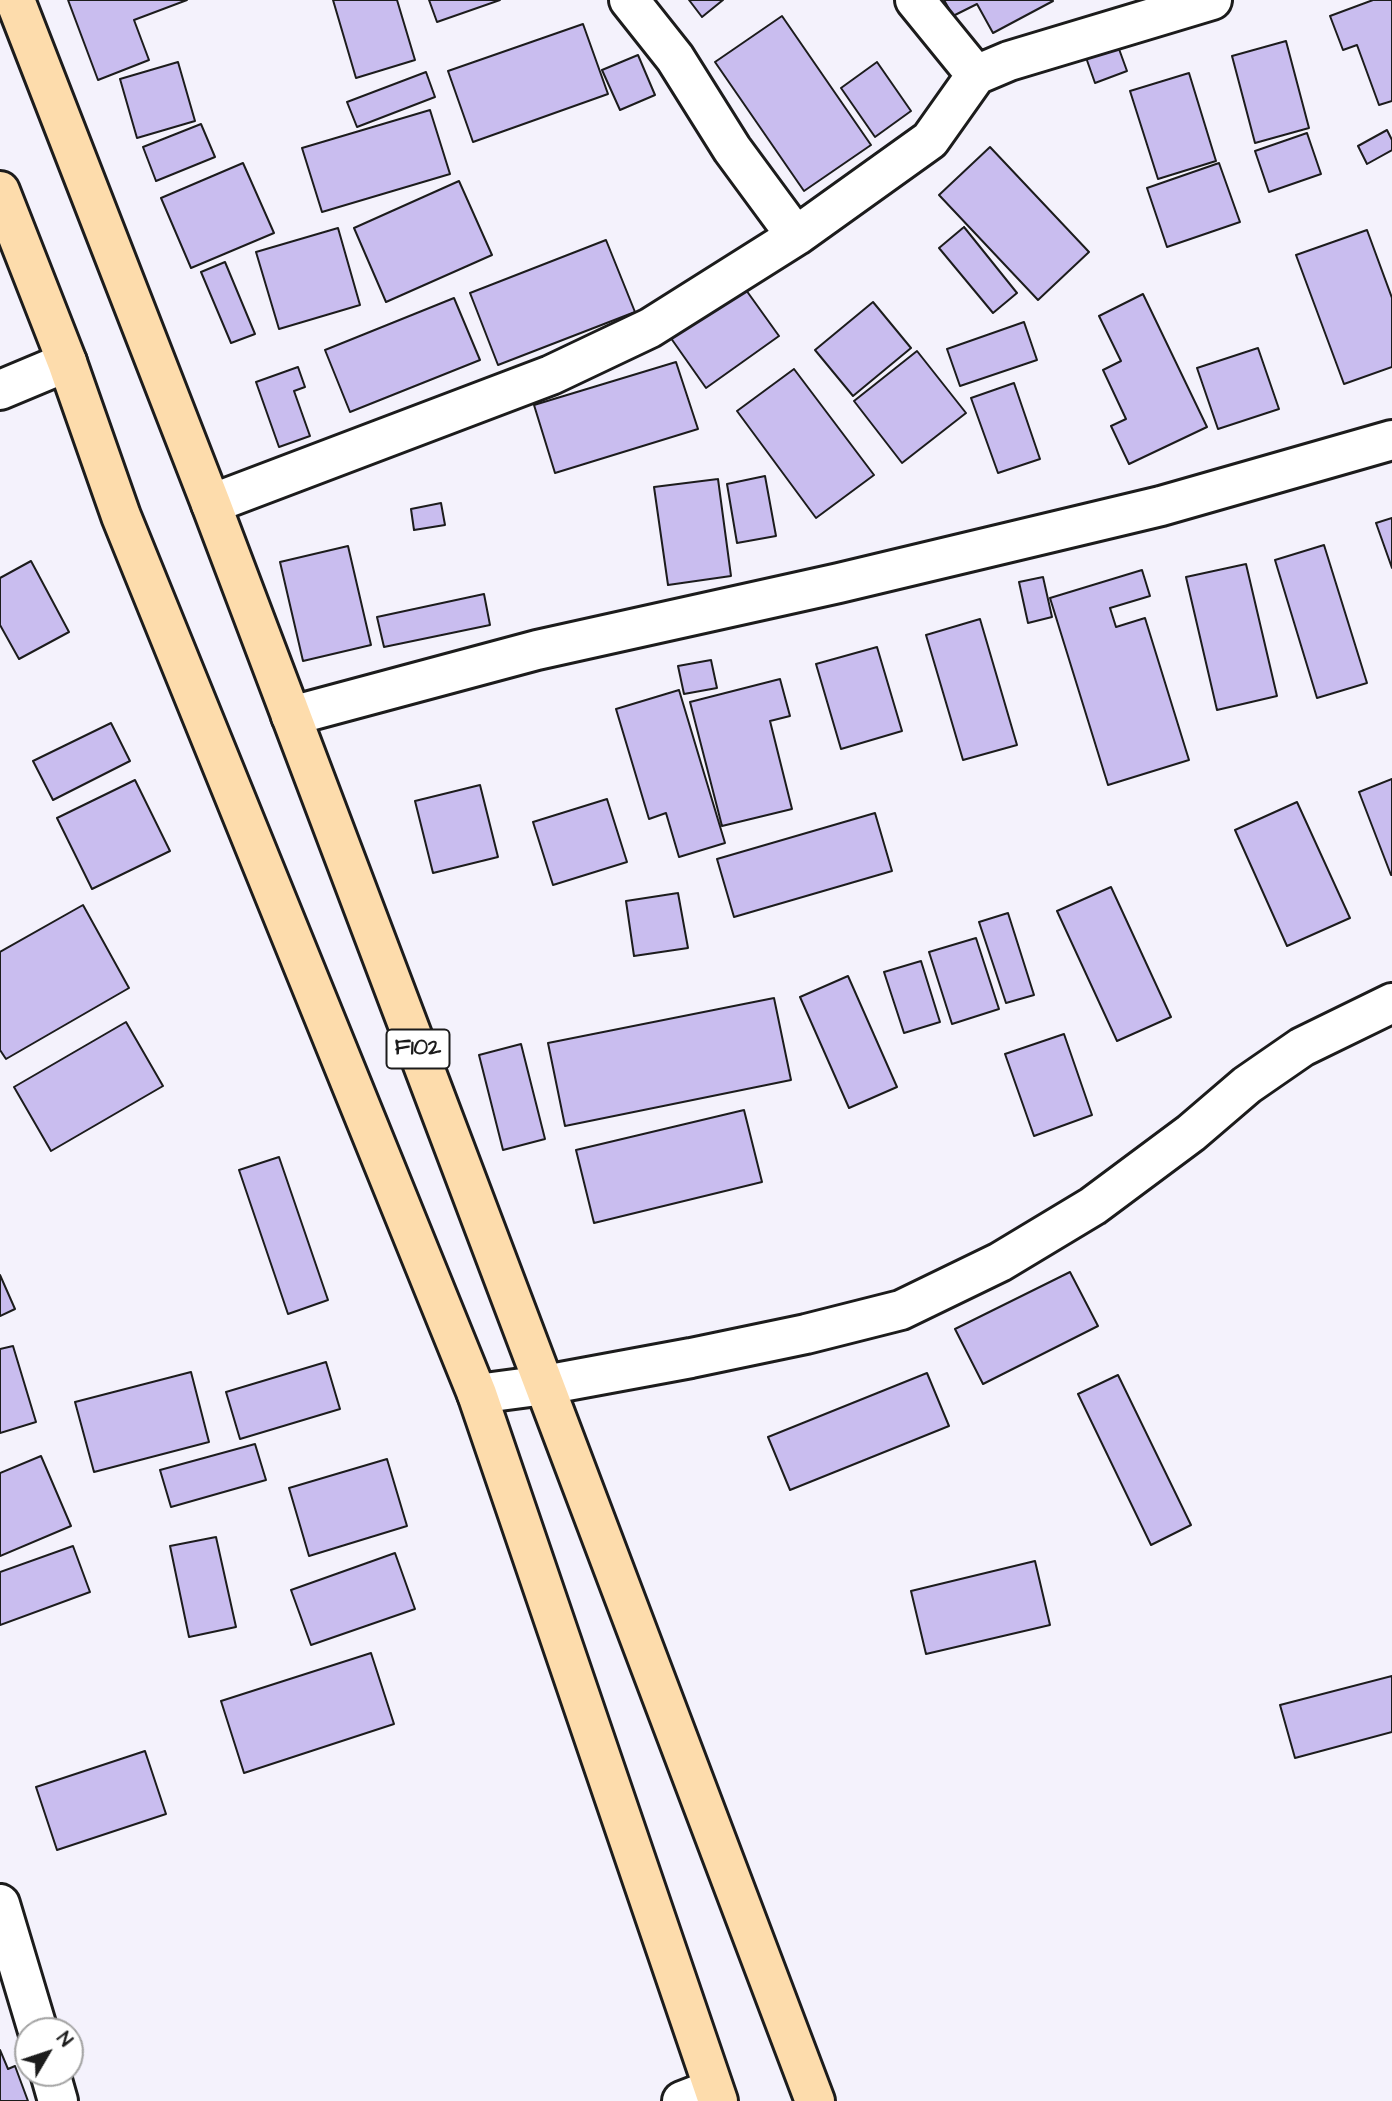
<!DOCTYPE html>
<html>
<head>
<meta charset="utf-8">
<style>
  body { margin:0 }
  #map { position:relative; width:1392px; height:2101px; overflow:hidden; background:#f4f2fc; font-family:"Architects Daughter",sans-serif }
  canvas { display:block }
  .north { position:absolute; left:14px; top:2017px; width:70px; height:70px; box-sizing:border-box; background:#fff; border:2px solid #a4a4a4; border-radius:50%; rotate:51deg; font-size:19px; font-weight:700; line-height:28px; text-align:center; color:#1c1c1c }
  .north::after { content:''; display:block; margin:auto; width:24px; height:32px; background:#1c1c1c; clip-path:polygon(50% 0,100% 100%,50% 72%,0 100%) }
</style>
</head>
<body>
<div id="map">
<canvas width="1392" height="2101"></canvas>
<div class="north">N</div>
</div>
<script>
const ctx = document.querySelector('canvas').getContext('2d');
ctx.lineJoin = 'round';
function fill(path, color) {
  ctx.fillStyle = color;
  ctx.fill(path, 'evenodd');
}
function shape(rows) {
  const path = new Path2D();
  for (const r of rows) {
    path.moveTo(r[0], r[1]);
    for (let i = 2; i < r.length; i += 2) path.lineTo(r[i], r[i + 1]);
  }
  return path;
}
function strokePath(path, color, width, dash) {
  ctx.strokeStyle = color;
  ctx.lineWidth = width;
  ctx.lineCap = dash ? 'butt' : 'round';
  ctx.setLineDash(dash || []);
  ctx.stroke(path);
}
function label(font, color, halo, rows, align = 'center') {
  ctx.font = font + ' "Architects Daughter",sans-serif';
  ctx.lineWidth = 7;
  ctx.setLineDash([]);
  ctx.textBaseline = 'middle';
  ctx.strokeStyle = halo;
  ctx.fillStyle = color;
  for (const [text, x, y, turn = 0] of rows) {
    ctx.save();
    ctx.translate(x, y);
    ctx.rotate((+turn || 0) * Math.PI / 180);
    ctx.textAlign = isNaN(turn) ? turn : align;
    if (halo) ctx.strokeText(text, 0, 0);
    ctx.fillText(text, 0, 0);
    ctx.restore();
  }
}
const building = shape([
  [68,0,187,0,134,20,149,60,98,80,68,0],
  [333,0,397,0,415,60,356,78,333,0],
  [429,0,500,0,437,22,429,0],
  [689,0,723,0,702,17,689,0],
  [944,0,1052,0,1053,1,993,33,977,4,953,16,944,0],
  [1373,0,1392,0,1392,101,1379,105,1357,45,1343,50,1330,16,1373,0],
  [782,16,871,145,804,191,715,62,782,16],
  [583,24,608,94,473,142,448,71,583,24],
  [1115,38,1127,71,1095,83,1083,49,1115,38],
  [1286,41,1309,128,1255,143,1232,56,1286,41],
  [638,55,655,95,620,110,602,70,638,55],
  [178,62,195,121,137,138,120,79,178,62],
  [877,62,911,111,875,137,841,88,877,62],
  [426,72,435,97,357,127,347,102,426,72],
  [1189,73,1216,161,1158,179,1130,91,1189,73],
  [430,110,450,174,322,212,302,148,430,110],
  [201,124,215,157,156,181,143,147,201,124],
  [1387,130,1392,140,1392,150,1367,164,1358,146,1387,130],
  [1307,133,1321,174,1269,192,1255,151,1307,133],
  [990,147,1089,252,1038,300,939,195,990,147],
  [243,163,274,233,191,268,161,198,243,163],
  [1219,163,1240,222,1167,247,1147,188,1219,163],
  [459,181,492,255,386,302,354,228,459,181],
  [964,227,1017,293,993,313,939,248,964,227],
  [338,228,360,305,279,329,256,252,338,228],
  [1367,230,1392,298,1392,367,1344,384,1296,255,1367,230],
  [606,240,635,312,498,365,470,293,606,240],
  [225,262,255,334,231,343,201,272,225,262],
  [741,283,779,336,706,388,668,334,741,283],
  [1143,294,1207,427,1129,464,1111,426,1126,419,1103,370,1121,361,1099,316,1143,294],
  [454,298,480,360,350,412,325,350,454,298],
  [873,302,911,348,853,396,815,350,873,302],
  [1024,322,1037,360,960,386,947,349,1024,322],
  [1258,348,1279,409,1218,429,1197,368,1258,348],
  [917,351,966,413,902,463,854,401,917,351],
  [676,362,698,429,555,473,534,405,676,362],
  [298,367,305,387,294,391,310,436,279,447,256,382,298,367],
  [794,369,874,475,816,518,737,411,794,369],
  [1014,383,1040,459,998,473,971,398,1014,383],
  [765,476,776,536,737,543,727,484,765,476],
  [718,479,731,576,668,585,654,487,718,479],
  [441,503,445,525,414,530,411,509,441,503],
  [1392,518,1392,568,1376,523,1392,518],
  [1324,545,1367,683,1317,698,1275,560,1324,545],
  [348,546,371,645,303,661,280,562,348,546],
  [31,561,69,632,19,659,0,625,0,578,31,561],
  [1246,564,1277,696,1217,710,1186,577,1246,564],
  [1142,570,1150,596,1110,608,1116,627,1145,618,1189,760,1108,785,1050,598,1142,570],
  [1043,577,1052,617,1028,623,1019,582,1043,577],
  [484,594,490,625,384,647,377,617,484,594],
  [980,619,1017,745,963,760,926,635,980,619],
  [877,647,902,731,841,749,816,664,877,647],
  [711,660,717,688,684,694,678,666,711,660],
  [780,679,790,716,770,721,792,809,722,826,690,702,780,679],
  [679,690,725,843,679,857,666,813,649,819,616,709,679,690],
  [111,723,130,761,53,800,33,761,111,723],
  [1392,779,1392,875,1391,875,1359,792,1392,779],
  [135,780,170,851,92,889,57,818,135,780],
  [480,785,498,857,433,873,415,801,480,785],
  [607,799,627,862,553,885,533,822,607,799],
  [1297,802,1350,918,1287,946,1235,830,1297,802],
  [875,813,892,871,734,917,717,859,875,813],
  [1111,887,1171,1017,1117,1041,1057,911,1111,887],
  [678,893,688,948,634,956,626,901,678,893],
  [83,905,129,988,6,1059,0,1050,0,952,83,905],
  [1008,913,1034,995,1006,1003,979,922,1008,913],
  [976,938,999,1009,952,1024,929,952,976,938],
  [921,961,940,1022,904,1033,884,972,921,961],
  [848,976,897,1087,849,1108,800,997,848,976],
  [774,998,791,1080,565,1126,548,1043,774,998],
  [126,1022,163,1086,51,1151,14,1087,126,1022],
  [1064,1034,1092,1115,1034,1136,1005,1054,1064,1034],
  [521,1044,545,1139,503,1150,479,1055,521,1044],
  [744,1110,762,1182,594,1223,576,1150,744,1110],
  [279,1157,328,1300,288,1314,239,1170,279,1157],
  [1070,1272,1098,1326,983,1384,955,1329,1070,1272],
  [0,1275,15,1309,0,1316,0,1275],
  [13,1346,36,1422,0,1433,0,1349,13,1346],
  [326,1362,340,1409,240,1439,226,1392,326,1362],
  [191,1372,209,1442,94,1472,75,1402,191,1372],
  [927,1373,949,1426,790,1490,768,1437,927,1373],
  [1118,1375,1191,1525,1151,1545,1078,1394,1118,1375],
  [255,1444,266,1480,171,1507,160,1470,255,1444],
  [41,1456,71,1526,0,1556,0,1473,41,1456],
  [387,1459,407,1526,309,1556,289,1488,387,1459],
  [216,1537,236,1627,189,1637,170,1546,216,1537],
  [73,1546,90,1592,0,1625,0,1572,73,1546],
  [395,1553,415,1609,311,1645,291,1590,395,1553],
  [1035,1561,1050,1625,926,1654,911,1591,1035,1561],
  [371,1653,394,1724,244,1773,221,1701,371,1653],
  [1392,1676,1392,1732,1295,1758,1280,1705,1392,1676],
  [145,1751,166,1814,57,1850,36,1787,145,1751],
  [0,2050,8,2069,15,2066,28,2101,0,2101,0,2050]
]);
fill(building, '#c9bdef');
strokePath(building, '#1c1c1c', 2);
const minor = shape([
  [629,0,675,58,732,149,796,236],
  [915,0,976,75],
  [0,390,67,362],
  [211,504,551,375,650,328,796,236,930,140,976,75,1009,61,1212,0],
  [291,716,537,650,839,583,1161,506,1392,440],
  [477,1394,545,1385,691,1358,806,1334,901,1310,1000,1262,1093,1206,1191,1133,1247,1085,1302,1047,1392,1003],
  [0,1904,38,2031],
  [50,2073,58,2101],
  [682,2101,713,2089]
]);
const primary = shape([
  [15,0,211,504,815,2101],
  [0,191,67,362,121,516,477,1394,718,2101]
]);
strokePath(minor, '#1c1c1c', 44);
strokePath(primary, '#1c1c1c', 44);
strokePath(minor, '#fff', 38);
strokePath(primary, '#fddcac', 38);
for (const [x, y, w] of [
  [418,1049,63]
]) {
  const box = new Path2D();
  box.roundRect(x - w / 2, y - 19.5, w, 39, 5);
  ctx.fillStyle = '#fff';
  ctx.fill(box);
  strokePath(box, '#1c1c1c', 2);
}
label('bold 23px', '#1c1c1c', null, [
  ["F102",418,1049]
]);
</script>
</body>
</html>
